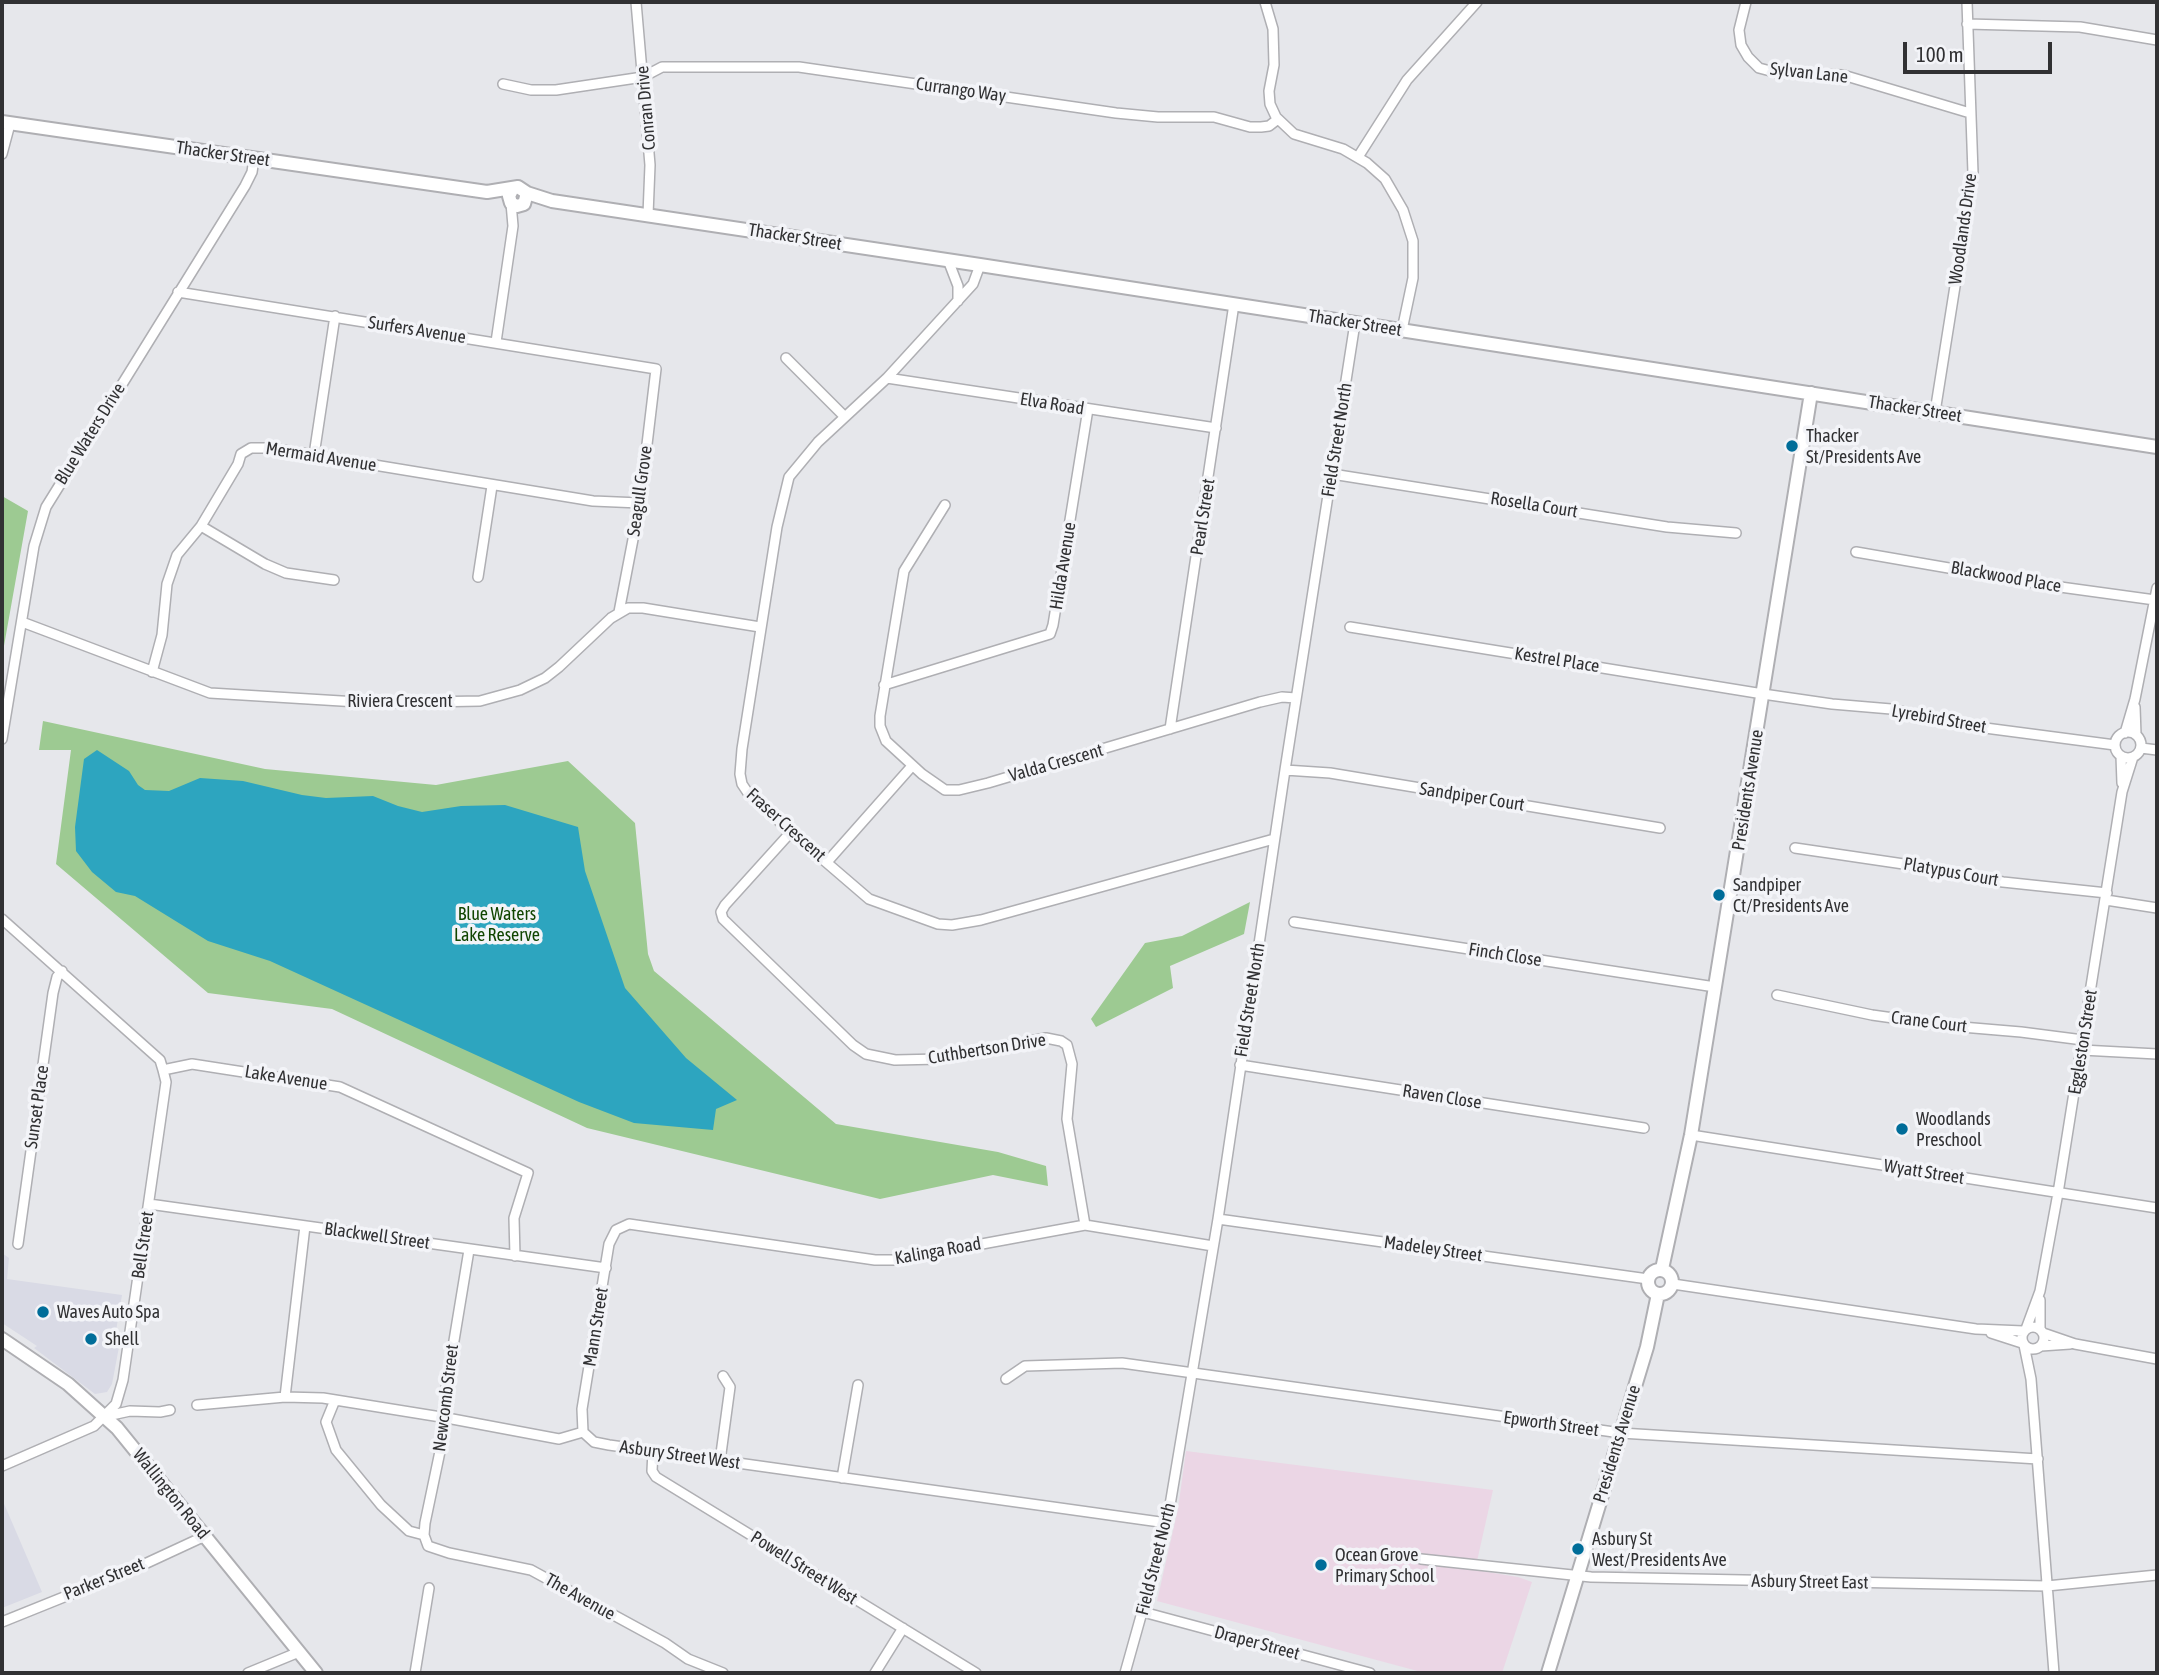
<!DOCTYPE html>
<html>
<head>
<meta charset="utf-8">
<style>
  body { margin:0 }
  #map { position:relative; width:2159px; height:1675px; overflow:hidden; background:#e6e7eb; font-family:"Asap Condensed",sans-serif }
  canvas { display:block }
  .frame { position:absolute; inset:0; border:4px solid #313133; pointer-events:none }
  .scale { position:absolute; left:1903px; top:42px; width:149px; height:32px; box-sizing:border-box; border:4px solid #313133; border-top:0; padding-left:9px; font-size:21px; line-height:24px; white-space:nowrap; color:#313133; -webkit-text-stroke:5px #f3f4f8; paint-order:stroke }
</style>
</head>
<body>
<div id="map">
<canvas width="2159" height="1675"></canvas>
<div class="frame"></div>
<div class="scale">100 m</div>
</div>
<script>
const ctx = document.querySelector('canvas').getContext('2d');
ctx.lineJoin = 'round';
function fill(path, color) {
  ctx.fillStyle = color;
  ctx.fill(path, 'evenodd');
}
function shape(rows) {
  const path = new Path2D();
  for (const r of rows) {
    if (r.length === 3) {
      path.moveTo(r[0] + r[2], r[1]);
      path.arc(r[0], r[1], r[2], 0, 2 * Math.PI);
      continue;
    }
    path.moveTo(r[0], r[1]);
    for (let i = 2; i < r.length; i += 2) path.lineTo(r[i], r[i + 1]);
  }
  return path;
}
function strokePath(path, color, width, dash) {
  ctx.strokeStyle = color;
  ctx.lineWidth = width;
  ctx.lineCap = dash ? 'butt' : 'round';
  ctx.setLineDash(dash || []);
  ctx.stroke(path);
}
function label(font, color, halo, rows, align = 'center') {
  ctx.font = font + ' "Asap Condensed",sans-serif';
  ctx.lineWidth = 7;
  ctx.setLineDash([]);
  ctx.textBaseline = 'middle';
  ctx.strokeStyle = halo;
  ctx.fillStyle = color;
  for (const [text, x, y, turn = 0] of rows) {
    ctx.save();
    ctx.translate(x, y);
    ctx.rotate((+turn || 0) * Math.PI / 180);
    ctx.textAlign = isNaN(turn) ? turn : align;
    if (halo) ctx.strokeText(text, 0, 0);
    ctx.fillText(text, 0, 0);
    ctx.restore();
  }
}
fill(shape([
  [2,1253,9,1258,7,1279,122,1295,114,1343,119,1347,112,1384,107,1392,95,1394,34,1348,37,1346,2,1323],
  [2,1499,42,1592,2,1608]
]), '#d9dae5');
fill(shape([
  [1186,1451,1493,1490,1475,1570,1518,1577,1532,1582,1502,1673,1425,1673,1157,1601,1178,1509]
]), '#ebd6e5');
fill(shape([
  [2,496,28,511,2,657],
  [43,721,265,769,436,785,568,761,635,823,648,954,654,971,836,1124,998,1152,1046,1166,1048,1186,993,1175,880,1199,587,1128,332,1009,208,993,56,864,71,750,39,750],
  [1250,902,1244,934,1170,966,1173,988,1096,1027,1091,1019,1145,943,1182,936]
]), '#9dca92');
fill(shape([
  [97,750,129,771,138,785,145,790,169,791,200,778,243,781,302,795,326,798,373,796,398,806,422,812,461,806,505,805,578,827,585,871,625,988,686,1058,737,1100,716,1109,713,1130,634,1123,579,1102,270,961,208,941,135,896,116,892,92,872,76,851,75,827,84,759]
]), '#2da5bf');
const street = shape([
  [636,2,650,165,648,215],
  [1265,2,1273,29,1274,65,1269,91,1270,104,1276,117,1294,134,1343,149,1367,163,1385,179,1403,210,1413,241,1413,278,1402,330],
  [1746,2,1739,30,1741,45,1748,57,1759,68,1778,73,1843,75,1970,113],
  [1967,24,2080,27,2157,40],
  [503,84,531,90,556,90,643,77,662,67,799,67,1116,113,1158,117,1214,117,1250,127,1261,127,1269,126,1278,119],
  [2,154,10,124],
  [1358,157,1407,80,1477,2],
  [948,260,958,286,958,301],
  [980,265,973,284,887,378,818,442,789,477,777,527,742,749,740,774,742,784,748,793,791,832,869,899,938,924,952,925,981,920,1274,839],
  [178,292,656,369,640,503,619,612],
  [496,342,513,226,511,203],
  [786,358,844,416],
  [887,378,1216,428],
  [1935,412,1973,173,1967,2],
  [314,455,335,316],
  [1332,474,1667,527,1736,533],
  [945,505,904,571,880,716,880,726,886,741,922,774,945,790,959,790,988,783,1260,702,1282,697,1296,698],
  [201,526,265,564,286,573,334,580],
  [1856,552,2053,586,2155,600],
  [478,577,492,486],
  [22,622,210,693,374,703,480,701,520,690,545,678,559,667,611,618,628,608,643,608,760,627],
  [1350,627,1763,694,1832,704,1891,709,1970,726,2115,745],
  [152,672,162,635,167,584,177,555,201,526,238,464,241,454,251,448,271,448,593,501,640,503],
  [884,685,1050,634,1053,625,1088,409],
  [2135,707,2136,735],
  [1170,729,1234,304],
  [2128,745,13],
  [2125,733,2135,699,2157,588],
  [2,739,34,546,46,507,245,186,252,172,254,159],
  [2141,748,2157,750],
  [2121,756,2122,783],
  [1285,770,1330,773,1660,828],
  [791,832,725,905,721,912,723,919,853,1045,866,1054,895,1060,940,1059,1046,1038,1061,1041,1067,1045,1072,1064,1067,1119,1085,1225],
  [1795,848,1924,867,2003,882,2107,893],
  [827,862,912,766],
  [2106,900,2157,908],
  [2,919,160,1060,163,1070,192,1064,340,1087,528,1173,514,1218,515,1256],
  [1294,922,1715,987],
  [1777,995,1872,1015,1950,1026,2021,1032,2083,1040],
  [2082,1050,2157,1054],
  [1240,1065,1644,1128],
  [1691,1135,2157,1208],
  [149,1204,606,1268],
  [1218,1219,1648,1279],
  [18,1244,53,993,57,977,62,971],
  [469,1250,445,1395,447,1418,425,1523,424,1535,428,1546,449,1553,531,1570,665,1643,688,1659,723,1673],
  [1673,1284,1976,1329,2023,1331],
  [2040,1300,2040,1329],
  [2033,1338,11],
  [2026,1329,2040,1291,2058,1193,2122,792,2133,757],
  [1991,1333,2022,1343],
  [2043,1333,2075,1344,2157,1359],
  [2024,1345,2031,1379,2054,1673],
  [2041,1346,2070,1344],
  [1006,1379,1025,1366,1122,1363,1621,1433,2038,1459],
  [285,1397,305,1226],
  [335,1400,326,1422,336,1450,381,1505,409,1531,424,1535],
  [197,1405,285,1397,323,1398,447,1418,559,1439,583,1432],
  [107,1416,130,1411,160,1412,170,1410],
  [583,1432,582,1409,609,1244,616,1230,629,1224,875,1260,895,1260,1085,1225,1213,1246],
  [583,1432,594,1442,609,1445,1167,1523],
  [653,1451,652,1471,656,1477,976,1673],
  [720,1461,730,1387,723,1376],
  [2,1466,94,1426,116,1404,123,1380,162,1110,166,1082,163,1070],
  [842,1478,858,1385],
  [1421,1559,1591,1577,2047,1586,2157,1575],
  [1143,1612,1370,1673],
  [2,1622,136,1568,205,1536],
  [248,1673,299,1652],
  [415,1673,429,1588],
  [875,1673,903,1628],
  [1125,1673,1167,1523,1218,1219,1285,770,1355,323]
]);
const secondary = shape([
  [2,122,487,192,518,187,527,193,524,204,517,206,511,203,509,196,512,190],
  [527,193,552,201,980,265,2157,447],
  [1662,1269,1691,1135,1811,393],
  [1660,1282,12],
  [2,1339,68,1384,117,1428,316,1673],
  [1548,1673,1647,1347,1658,1294]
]);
strokePath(street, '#afafb3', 12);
strokePath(secondary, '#afafb3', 16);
strokePath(street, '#fff', 9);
strokePath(secondary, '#fff', 12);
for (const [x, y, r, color] of [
  [1792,446,7,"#006d99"],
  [1719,895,7,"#006d99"],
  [1902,1129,7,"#006d99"],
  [43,1312,7,"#006d99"],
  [91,1339,7,"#006d99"],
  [1578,1549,7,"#006d99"],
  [1321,1565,7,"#006d99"]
]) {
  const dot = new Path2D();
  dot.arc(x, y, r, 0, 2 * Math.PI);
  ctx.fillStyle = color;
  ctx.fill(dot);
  strokePath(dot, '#f3f4f8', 2.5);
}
label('18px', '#313133', '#f3f4f8', [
  ["Sylvan Lane",1809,73,6],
  ["Currango Way",961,90,8],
  ["Conran Drive",646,108,-95],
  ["Thacker Street",223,154,8],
  ["Woodlands Drive",1963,229,-82],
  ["Thacker Street",795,237,9],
  ["Thacker Street",1355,323,9],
  ["Surfers Avenue",417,330,9],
  ["Elva Road",1052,404,9],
  ["Thacker Street",1915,409,9],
  ["Blue Waters Drive",90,434,-58],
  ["Field Street North",1337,440,-81],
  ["Mermaid Avenue",321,457,9],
  ["Seagull Grove",640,491,-82],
  ["Rosella Court",1534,505,9],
  ["Pearl Street",1203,517,-81],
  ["Hilda Avenue",1063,566,-81],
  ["Blackwood Place",2006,577,10],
  ["Kestrel Place",1557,660,9],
  ["Riviera Crescent",400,701],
  ["Lyrebird Street",1939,719,10],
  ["Valda Crescent",1056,763,-16],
  ["Presidents Avenue",1748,790,-81],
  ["Sandpiper Court",1472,797,9],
  ["Fraser Crescent",786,825,42],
  ["Platypus Court",1951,872,10],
  ["Finch Close",1505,955,9],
  ["Field Street North",1250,1000,-81],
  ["Crane Court",1929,1022,7],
  ["Eggleston Street",2083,1042,-81],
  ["Cuthbertson Drive",987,1049,-9],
  ["Lake Avenue",286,1078,9],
  ["Raven Close",1442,1097,9],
  ["Sunset Place",37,1107,-82],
  ["Wyatt Street",1924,1172,9],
  ["Blackwell Street",377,1236,8],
  ["Bell Street",143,1245,-82],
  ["Madeley Street",1433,1249,8],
  ["Kalinga Road",938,1251,-10],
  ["Mann Street",596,1327,-81],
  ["Newcomb Street",446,1398,-83],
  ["Epworth Street",1551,1424,8],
  ["Presidents Avenue",1617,1444,-73],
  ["Asbury Street West",680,1455,8],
  ["Wallington Road",171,1494,51],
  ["Field Street North",1156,1559,-76],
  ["Powell Street West",804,1568,32],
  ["Parker Street",104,1579,-22],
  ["Asbury Street East",1810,1582,1],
  ["The Avenue",580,1597,29],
  ["Draper Street",1257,1643,15]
]);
label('18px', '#313133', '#f3f4f8', [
  ["Thacker",1806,436],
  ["St/Presidents Ave",1806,457],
  ["Sandpiper",1733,885],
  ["Ct/Presidents Ave",1733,906],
  ["Woodlands",1916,1119],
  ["Preschool",1916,1140],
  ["Waves Auto Spa",57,1312],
  ["Shell",105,1339],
  ["Asbury St",1592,1539],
  ["West/Presidents Ave",1592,1560],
  ["Ocean Grove",1335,1555],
  ["Primary School",1335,1576]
], 'left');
label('18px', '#114500', '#f3f4f8', [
  ["Blue Waters",497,914],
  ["Lake Reserve",497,935]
]);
</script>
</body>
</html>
